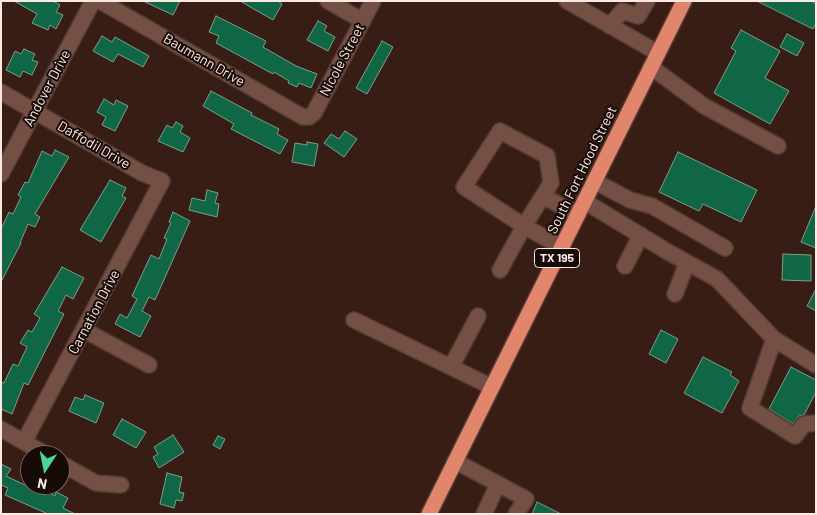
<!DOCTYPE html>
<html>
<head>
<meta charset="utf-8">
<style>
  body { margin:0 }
  #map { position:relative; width:817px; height:515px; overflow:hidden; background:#381d15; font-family:Barlow,sans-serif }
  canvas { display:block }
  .frame { position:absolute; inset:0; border:2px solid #fce9e3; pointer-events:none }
  .north { position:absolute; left:20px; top:445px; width:50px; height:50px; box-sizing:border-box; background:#170b08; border:1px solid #736460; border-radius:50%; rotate:191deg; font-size:14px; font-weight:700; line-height:20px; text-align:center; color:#fce9e3 }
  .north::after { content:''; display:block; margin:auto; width:18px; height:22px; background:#4dd39a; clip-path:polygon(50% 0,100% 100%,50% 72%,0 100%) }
</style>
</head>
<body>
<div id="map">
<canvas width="817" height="515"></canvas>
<div class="frame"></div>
<div class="north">N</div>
</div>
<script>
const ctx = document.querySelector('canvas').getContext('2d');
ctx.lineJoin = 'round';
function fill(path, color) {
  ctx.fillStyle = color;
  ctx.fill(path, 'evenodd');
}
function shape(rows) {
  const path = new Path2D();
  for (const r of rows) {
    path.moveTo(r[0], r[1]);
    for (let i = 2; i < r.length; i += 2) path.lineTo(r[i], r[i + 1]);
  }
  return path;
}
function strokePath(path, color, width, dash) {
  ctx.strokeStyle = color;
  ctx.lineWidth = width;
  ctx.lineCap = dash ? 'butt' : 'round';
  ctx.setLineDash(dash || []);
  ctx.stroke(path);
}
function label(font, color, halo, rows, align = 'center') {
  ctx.font = font + ' Barlow,sans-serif';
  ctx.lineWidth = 4;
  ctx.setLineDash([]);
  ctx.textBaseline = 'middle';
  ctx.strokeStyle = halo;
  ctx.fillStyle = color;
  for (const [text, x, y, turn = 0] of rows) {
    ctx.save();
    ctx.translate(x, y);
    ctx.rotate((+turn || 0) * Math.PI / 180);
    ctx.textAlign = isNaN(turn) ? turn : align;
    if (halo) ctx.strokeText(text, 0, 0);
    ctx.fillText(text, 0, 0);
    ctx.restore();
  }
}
const building = shape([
  [14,1,53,1,60,5,56,12,63,15,56,29,50,25,48,30,32,23,37,14,14,1],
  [143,1,180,1,173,15,143,1],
  [240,1,278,1,282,4,273,20,240,1],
  [757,1,811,1,816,4,816,23,813,29,757,1],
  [216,16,266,41,263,47,296,66,317,74,311,88,299,83,297,87,288,83,289,81,274,72,273,74,216,43,219,36,209,32,216,16],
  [318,21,327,26,324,31,335,37,328,51,307,40,318,21],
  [741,30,780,51,765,78,789,91,770,124,714,93,736,51,731,48,741,30],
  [787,34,804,43,797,56,780,47,787,34],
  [102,36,112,42,115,37,149,56,143,67,118,54,113,62,93,51,102,36],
  [382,41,393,47,367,94,356,88,382,41],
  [24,49,35,54,32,60,38,62,32,75,23,71,20,77,6,70,15,51,21,54,24,49],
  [211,91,252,113,251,115,279,129,277,134,288,140,280,154,231,129,234,124,203,106,211,91],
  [104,99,114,105,116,100,128,106,115,131,102,125,106,117,97,112,104,99],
  [176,122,183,126,180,132,190,138,183,152,158,141,167,125,172,128,176,122],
  [345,131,357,139,344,157,324,143,331,134,339,139,345,131],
  [307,142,318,144,314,166,292,162,295,143,307,145,307,142],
  [55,150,69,157,35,214,40,217,35,227,28,224,20,243,21,243,1,282,1,229,9,212,13,214,21,197,18,195,25,182,28,183,42,151,52,156,55,150],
  [678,152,757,190,741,222,703,204,699,211,659,192,678,152],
  [110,180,126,188,122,196,126,198,101,242,80,230,110,180],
  [207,190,218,193,215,203,219,204,217,217,189,210,192,198,205,201,207,190],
  [816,206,816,248,801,242,816,206],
  [173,212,190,221,155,300,149,297,142,311,151,316,140,337,115,324,120,314,127,318,137,299,132,296,151,255,159,259,167,239,164,238,171,223,169,222,173,212],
  [783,254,811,255,811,281,782,280,783,254],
  [62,267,84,278,73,299,66,295,58,311,64,314,28,385,24,383,12,414,1,409,1,382,4,383,13,364,18,366,27,347,20,343,28,330,32,332,40,318,34,314,62,267],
  [816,289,816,311,807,306,816,289],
  [661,330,678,339,666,363,649,354,661,330],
  [703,357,732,372,730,375,739,381,722,413,684,393,703,357],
  [791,367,816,380,816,392,804,415,799,416,793,424,769,409,791,367],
  [85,395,104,403,96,423,69,411,75,397,83,400,85,395],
  [122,419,146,432,136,448,113,435,122,419],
  [173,435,184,452,159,468,153,457,158,454,154,447,173,435],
  [218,436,225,439,220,449,213,445,218,436],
  [1,464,11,469,6,476,25,485,35,485,55,496,56,492,68,498,63,508,75,514,48,514,5,495,8,488,1,485,1,464],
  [167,473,182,477,179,492,184,493,182,501,176,500,174,508,160,504,167,473],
  [537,502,561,514,532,514,537,502]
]);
fill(building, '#0f6746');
strokePath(building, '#7d9f8d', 1);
const minor = shape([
  [100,1,303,117,309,117,314,113,373,1],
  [328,1,363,21],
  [567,1,658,53],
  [610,26,622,11,638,16,647,1],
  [651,67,704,106,778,146],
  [1,92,142,173,162,181,24,442],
  [500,131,547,156,551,183,524,226,464,187,500,131],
  [1,174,93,1],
  [594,181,630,200,652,206,725,248],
  [543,196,578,215],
  [584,201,668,252,717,279,774,339,816,365],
  [625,266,641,235],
  [500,270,524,226,563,248],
  [675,294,687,263],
  [354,320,492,387],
  [84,330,149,365],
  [774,339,750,408,795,436,804,424,816,423],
  [451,367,478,316],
  [1,429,47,455],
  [455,461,526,499,516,514],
  [60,463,96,483,121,485],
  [484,514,498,484]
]);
const highway = shape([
  [429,514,684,1]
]);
strokePath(minor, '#533a32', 18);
strokePath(highway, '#533a32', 18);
strokePath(minor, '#744f44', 15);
strokePath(highway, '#e1856c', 15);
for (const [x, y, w] of [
  [557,258,45]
]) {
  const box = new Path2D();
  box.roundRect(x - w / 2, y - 9.5, w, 19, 4);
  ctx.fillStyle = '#170b08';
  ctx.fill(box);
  strokePath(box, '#fce9e3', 1);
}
label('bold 12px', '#fce9e3', null, [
  ["TX 195",557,258]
]);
label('14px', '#fce9e3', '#170b08', [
  ["Baumann Drive",204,60,30],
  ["Nicole Street",342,60,-62],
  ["Andover Drive",47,88,-62],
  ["Daffodil Drive",94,145,30],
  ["South Fort Hood Street",582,170,-64],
  ["Carnation Drive",94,312,-62]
]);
</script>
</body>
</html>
